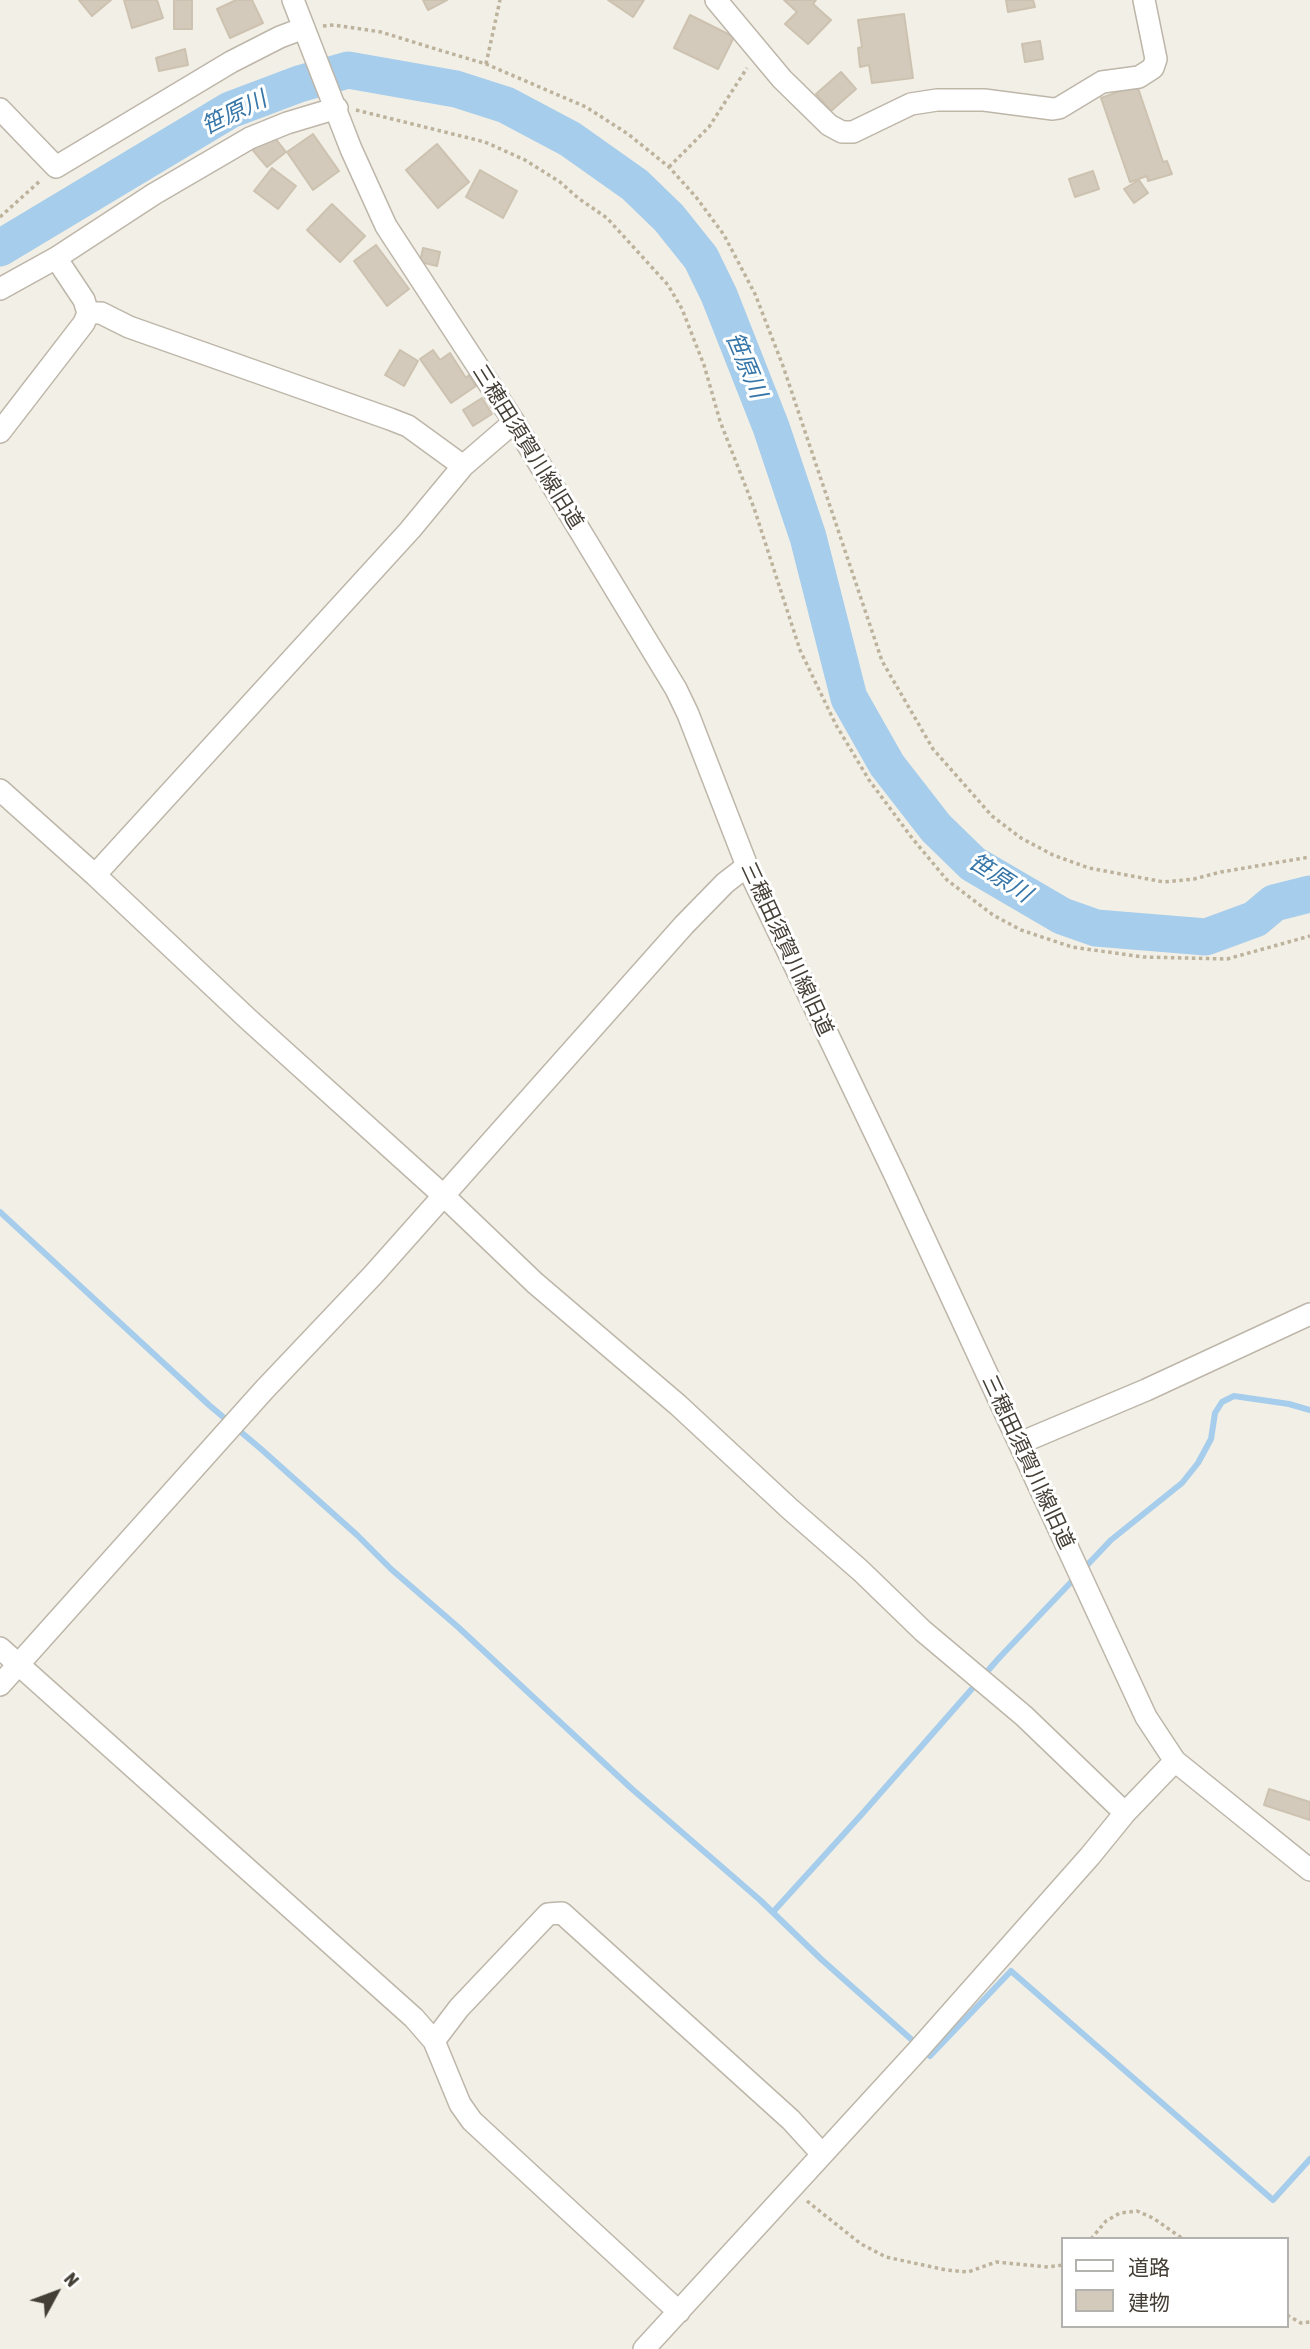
<!DOCTYPE html>
<html>
<head>
<meta charset="utf-8">
<style>
  body { margin:0 }
  #map { position:relative; width:1310px; height:2349px; overflow:hidden; background:#f2efe6; font-family:"Asap Condensed","Noto Sans JP",sans-serif }
  canvas { display:block }
  .legend { position:absolute; left:1061px; top:2237px; width:228px; height:91px; box-sizing:border-box; background:#fff; border:2px solid #b4b2af; margin:0; padding:9px 12px; list-style:none; font-size:21px; color:#443f36 }
  .legend li { display:flex; align-items:center; gap:14px; height:35px }
  .legend b { width:35px; border:2px solid #b4b2af }
  .north { position:absolute; left:21px; top:2258px; width:70px; height:70px; -webkit-text-stroke:5px #fff; paint-order:stroke; rotate:49deg; font-size:19px; font-weight:700; line-height:28px; text-align:center; color:#443f36 }
  .north::after { content:''; display:block; margin:auto; width:24px; height:32px; background:#443f36; clip-path:polygon(50% 0,100% 100%,50% 72%,0 100%) }
</style>
</head>
<body>
<div id="map">
<canvas width="1310" height="2349"></canvas>
<ul class="legend">
<li><b style="height:9px;background:#fff"></b>道路</li>
<li><b style="height:19px;background:#d3cabc"></b>建物</li>
</ul>
<div class="north">N</div>
</div>
<script>
const ctx = document.querySelector('canvas').getContext('2d');
ctx.lineJoin = 'round';
function shape(rows) {
  const path = new Path2D();
  for (const r of rows) {
    path.moveTo(r[0], r[1]);
    for (let i = 2; i < r.length; i += 2) path.lineTo(r[i], r[i + 1]);
  }
  return path;
}
function strokePath(path, color, width, dash) {
  ctx.strokeStyle = color;
  ctx.lineWidth = width;
  ctx.lineCap = dash ? 'butt' : 'round';
  ctx.setLineDash(dash || []);
  ctx.stroke(path);
}
function fill(path, color) {
  ctx.fillStyle = color;
  ctx.fill(path, 'evenodd');
}
function label(font, color, halo, rows, align = 'center') {
  ctx.font = font + ' "Asap Condensed","Noto Sans JP",sans-serif';
  ctx.lineWidth = 6;
  ctx.setLineDash([]);
  ctx.textBaseline = 'middle';
  ctx.strokeStyle = halo;
  ctx.fillStyle = color;
  for (const [text, x, y, turn = 0] of rows) {
    ctx.save();
    ctx.translate(x, y);
    ctx.rotate((+turn || 0) * Math.PI / 180);
    ctx.textAlign = isNaN(turn) ? turn : align;
    if (halo) ctx.strokeText(text, 0, 0);
    ctx.fillText(text, 0, 0);
    ctx.restore();
  }
}
strokePath(shape([
  [0,1212,209,1405,261,1449,357,1535,391,1569,458,1627,632,1789,760,1900,821,1959,930,2056,1011,1971,1273,2200,1310,2159],
  [773,1912,862,1814,999,1658,1111,1540,1182,1483,1198,1463,1211,1439,1215,1413,1222,1402,1234,1396,1289,1404,1310,1410]
]), '#a6cdeb', 6);
strokePath(shape([
  [0,248,230,110,299,84,348,70,456,89,506,105,570,139,635,185,669,218,701,258,719,295,771,427,808,537,849,698,887,765,936,828,973,864,1062,916,1096,928,1206,937,1255,919,1274,903,1310,894]
]), '#a6cdeb', 37);
const building = shape([
  [79,0,111,0,92,16,79,0],
  [124,0,157,0,163,18,132,28,124,0],
  [174,0,192,0,192,29,174,29,174,0],
  [236,0,252,0,263,23,230,38,217,9,236,0],
  [423,0,447,0,428,10,423,0],
  [608,0,644,0,633,17,608,0],
  [784,0,816,0,813,4,831,20,808,44,785,24,797,12,784,0],
  [1006,0,1033,0,1035,7,1008,12,1006,0],
  [904,14,913,78,872,83,869,65,860,67,858,48,862,47,858,20,904,14],
  [690,15,734,37,718,69,674,48,690,15],
  [1040,41,1043,59,1025,62,1022,44,1040,41],
  [185,49,188,65,159,71,156,58,185,49],
  [841,72,856,89,831,111,816,94,841,72],
  [1137,85,1163,162,1167,161,1172,174,1148,181,1147,176,1130,182,1101,98,1137,85],
  [271,133,286,152,267,167,251,148,271,133],
  [313,134,339,171,313,190,287,152,313,134],
  [437,144,469,182,438,208,406,170,437,144],
  [272,168,296,186,278,209,254,191,272,168],
  [480,170,517,191,503,218,466,197,480,170],
  [1093,171,1099,189,1075,197,1069,179,1093,171],
  [1139,180,1148,193,1134,203,1124,189,1139,180],
  [332,204,365,236,340,262,307,230,332,204],
  [376,245,409,289,387,306,354,261,376,245],
  [423,248,440,252,437,266,420,262,423,248],
  [400,350,418,361,404,386,385,375,400,350],
  [433,350,440,360,450,353,466,378,469,375,476,386,451,403,420,359,433,350],
  [482,398,492,414,473,426,463,410,482,398],
  [1269,1789,1310,1802,1310,1820,1264,1805,1269,1789]
]);
fill(building, '#d3cabc');
strokePath(building, '#cdc2b0', 2);
const minor = shape([
  [293,0,351,149,386,226,514,422,676,689,688,714,747,866,894,1173,1146,1717,1175,1761,1310,1870],
  [716,0,782,79,829,125,842,132,853,132,911,104,937,100,984,100,1053,109,1059,108,1102,82,1139,77,1153,68,1156,59,1144,0],
  [0,109,56,167,231,62,280,37,304,28],
  [0,289,56,258,154,194,250,138,287,123,337,108],
  [88,313,101,313,129,327,390,419,408,426,463,466],
  [0,432,84,323,88,313,84,300,56,258],
  [0,790,95,875,248,1019,444,1196,535,1283,678,1405,790,1509,861,1571,923,1631,1024,1716,1125,1813],
  [95,875,410,530,463,466,514,422],
  [1020,1443,1146,1390,1310,1314],
  [0,1648,414,2018,434,2041,460,2104,472,2121,679,2312],
  [0,1685,264,1390,373,1275,684,925,725,883,747,866],
  [434,2041,459,2008,548,1914,562,1913,791,2120,822,2154],
  [644,2349,919,2049,1090,1856,1125,1813,1175,1761]
]);
strokePath(minor, '#bdb6a9', 24);
strokePath(shape([
  [323,26,334,25,381,32,439,50,486,64,586,107,628,134,669,167,696,197,724,235,755,294,783,366,882,661,933,749,992,816,1021,838,1053,855,1089,868,1164,882,1194,879,1221,872,1310,857],
  [486,64,500,0],
  [356,110,485,142,525,160,560,182,578,198,607,218,668,285,682,309,704,365,720,421,754,508,800,650,836,725,869,780,912,838,947,880,993,915,1021,930,1072,947,1143,957,1227,959,1310,936],
  [669,167,709,127,747,68],
  [0,217,41,180],
  [807,2201,861,2244,886,2257,946,2270,968,2272,996,2262,1048,2267,1063,2265],
  [1091,2239,1106,2221,1120,2213,1137,2211,1153,2218,1183,2239],
  [1287,2315,1301,2323,1310,2322]
]), '#bdb29c', 3.5, [3.5, 3.5]);
strokePath(minor, '#fff', 21);
label('21px', '#443f36', '#fff', [
  ["三穂田須賀川線旧道",528,447,58],
  ["三穂田須賀川線旧道",787,949,65],
  ["三穂田須賀川線旧道",1028,1462,65]
]);
label('italic 23px', '#3776a8', '#fff', [
  ["笹原川",234,113,-26],
  ["笹原川",746,365,67],
  ["笹原川",1000,878,33]
]);
</script>
</body>
</html>
